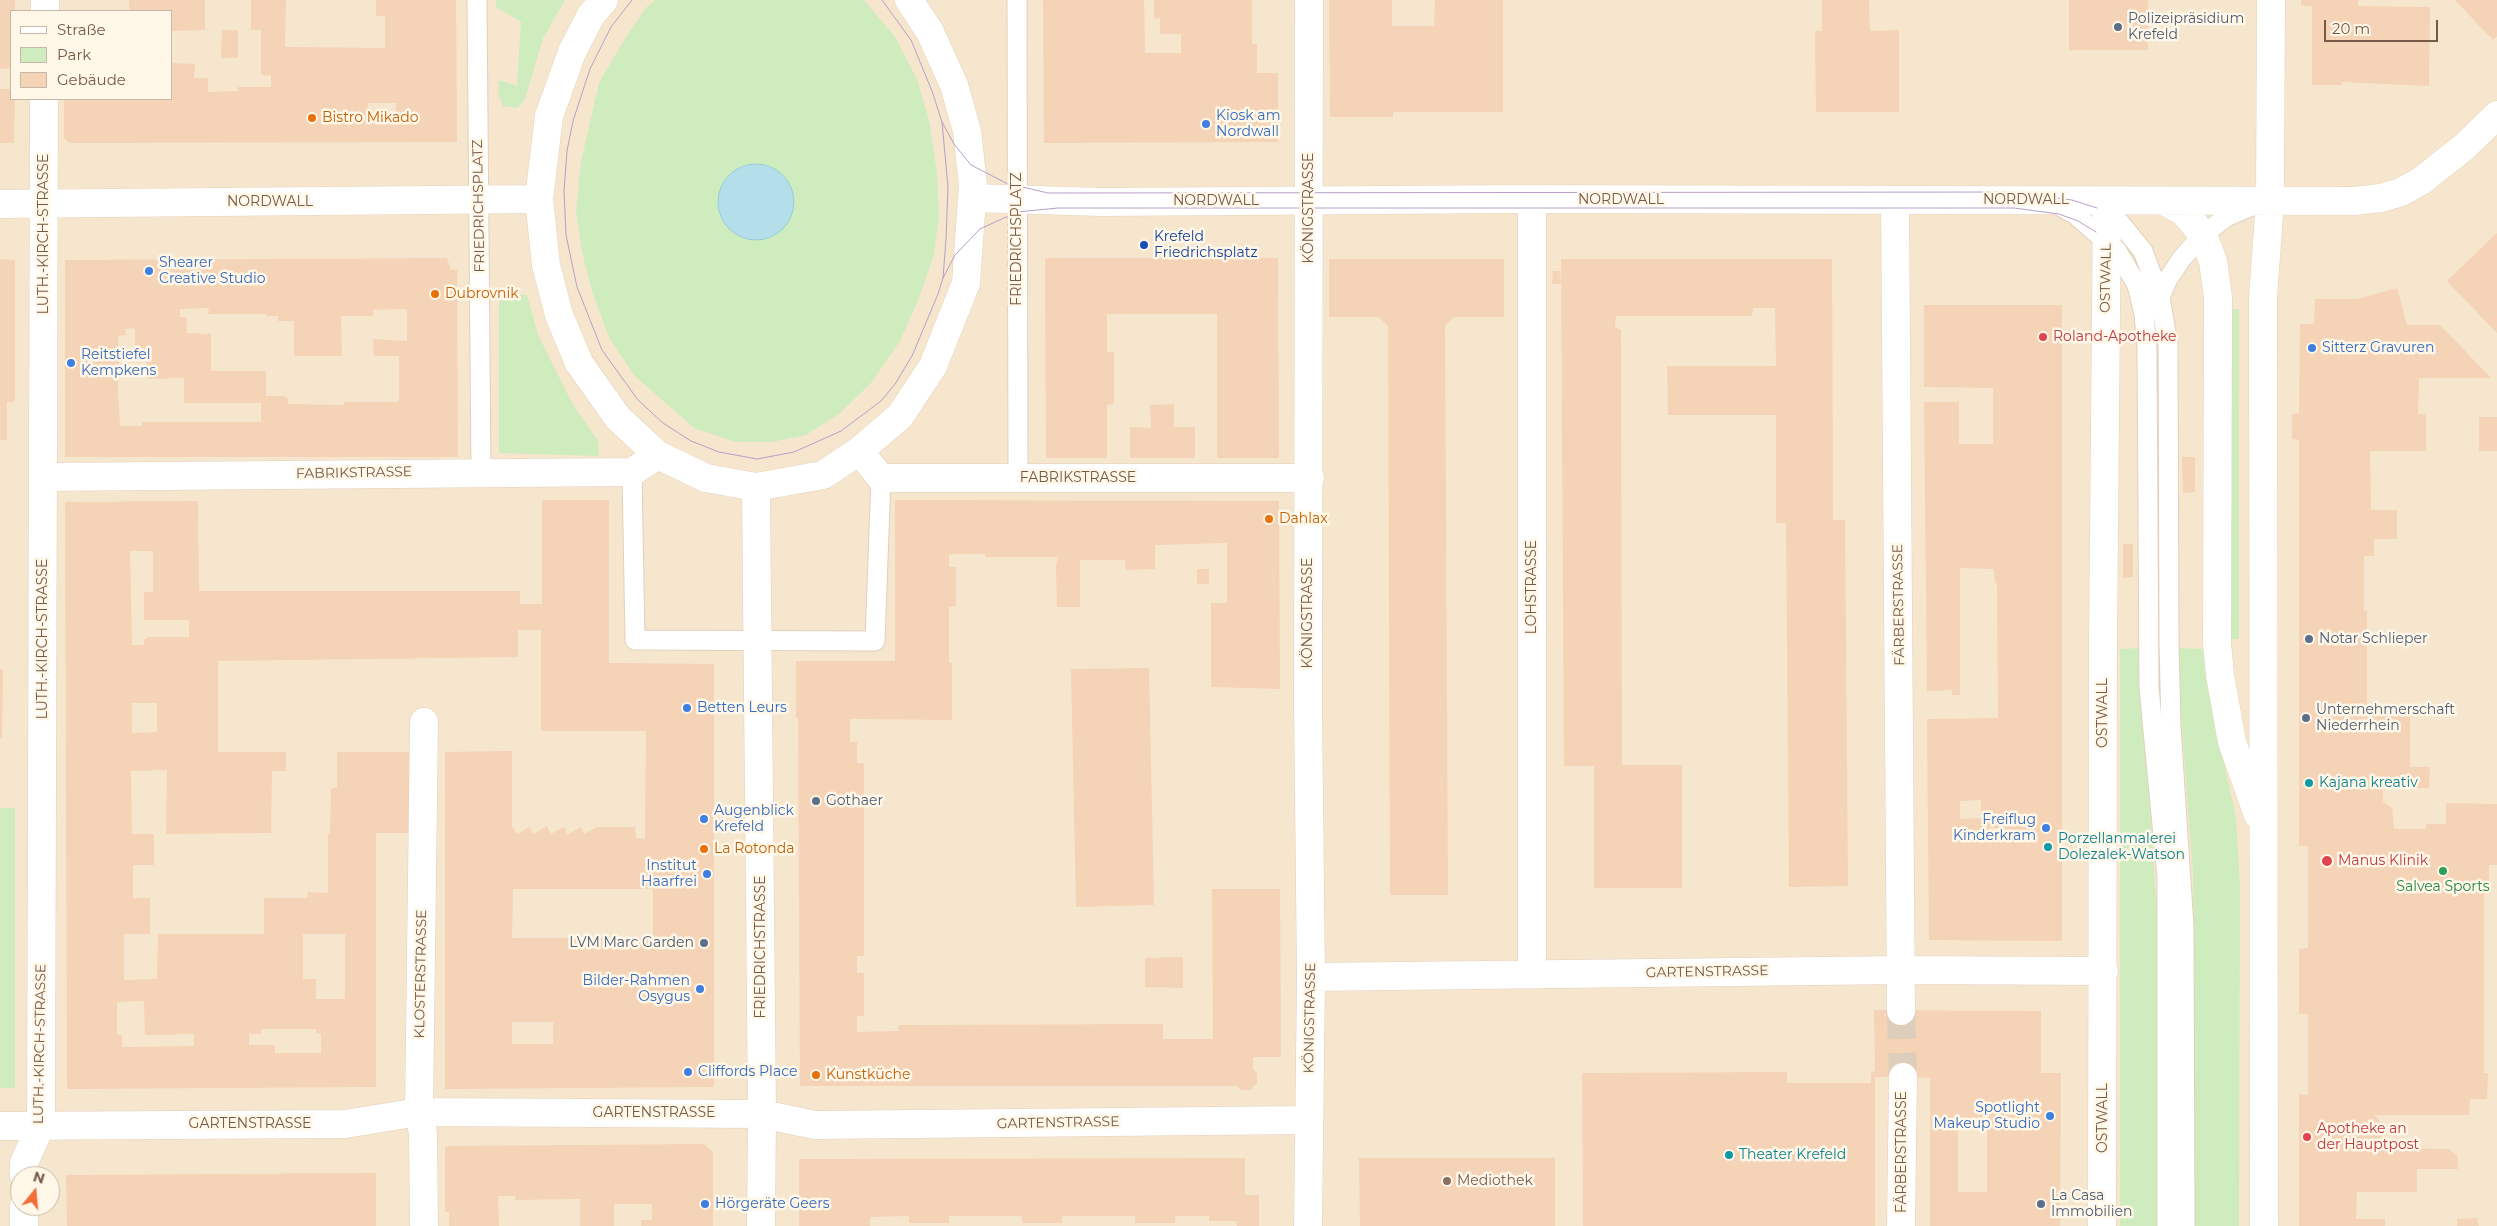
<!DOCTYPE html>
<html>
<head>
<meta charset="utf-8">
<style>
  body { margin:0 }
  #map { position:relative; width:2497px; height:1226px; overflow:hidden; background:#fef4e0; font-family:Montserrat,sans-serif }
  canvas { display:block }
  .legend { position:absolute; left:10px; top:10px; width:162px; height:90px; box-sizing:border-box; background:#fff7e8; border:1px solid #c9b8a7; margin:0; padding:6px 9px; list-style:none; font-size:15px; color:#775a46 }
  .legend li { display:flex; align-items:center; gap:10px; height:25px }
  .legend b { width:25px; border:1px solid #c9b8a7 }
  .north { position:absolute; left:10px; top:1166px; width:50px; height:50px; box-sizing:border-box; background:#fff7e8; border:1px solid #c9b8a7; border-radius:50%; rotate:17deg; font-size:14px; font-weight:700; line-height:20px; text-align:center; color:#775a46 }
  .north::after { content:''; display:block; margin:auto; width:18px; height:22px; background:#f26f3c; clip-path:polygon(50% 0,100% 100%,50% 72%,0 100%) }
  .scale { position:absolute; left:2324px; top:20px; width:114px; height:22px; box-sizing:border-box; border:2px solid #775a46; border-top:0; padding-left:6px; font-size:15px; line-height:18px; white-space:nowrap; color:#775a46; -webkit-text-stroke:4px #fff7e8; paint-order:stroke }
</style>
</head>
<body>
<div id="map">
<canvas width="2497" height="1226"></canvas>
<ul class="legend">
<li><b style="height:6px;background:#fff"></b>Straße</li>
<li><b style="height:14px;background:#ceecbe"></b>Park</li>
<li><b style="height:14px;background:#f5d3b6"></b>Gebäude</li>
</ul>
<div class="north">N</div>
<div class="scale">20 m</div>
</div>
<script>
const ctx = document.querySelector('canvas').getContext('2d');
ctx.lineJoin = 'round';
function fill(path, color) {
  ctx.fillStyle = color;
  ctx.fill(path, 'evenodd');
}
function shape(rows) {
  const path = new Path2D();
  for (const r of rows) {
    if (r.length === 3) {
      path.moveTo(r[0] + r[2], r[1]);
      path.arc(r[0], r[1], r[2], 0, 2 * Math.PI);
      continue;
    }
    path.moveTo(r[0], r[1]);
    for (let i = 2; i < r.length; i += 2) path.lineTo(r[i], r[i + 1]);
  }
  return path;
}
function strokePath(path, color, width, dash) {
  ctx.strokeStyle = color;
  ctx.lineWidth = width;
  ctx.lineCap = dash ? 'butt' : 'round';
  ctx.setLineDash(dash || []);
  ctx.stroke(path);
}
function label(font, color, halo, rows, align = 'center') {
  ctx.font = font + ' Montserrat,sans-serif';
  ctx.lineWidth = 5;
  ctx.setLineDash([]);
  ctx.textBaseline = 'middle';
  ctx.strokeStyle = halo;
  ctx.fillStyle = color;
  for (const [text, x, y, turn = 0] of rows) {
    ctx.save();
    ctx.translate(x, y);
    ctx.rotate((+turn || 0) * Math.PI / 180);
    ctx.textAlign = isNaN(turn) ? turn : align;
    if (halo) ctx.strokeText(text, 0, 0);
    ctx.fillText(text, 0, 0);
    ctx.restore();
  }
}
fill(shape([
  [0,0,2497,0,2497,1226,0,1226],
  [11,11,171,11,171,99,11,99],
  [20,1176,50,1176,50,1206,20,1206]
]), '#f6e6ce');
fill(shape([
  [496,0,565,0,543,38,525,99,517,108,503,106,498,93,499,80,517,86,521,22,496,7],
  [655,0,864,0,895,37,917,79,930,124,937,174,939,216,934,255,918,300,900,341,871,383,840,413,806,435,771,442,736,442,694,428,634,375,609,337,592,291,582,252,576,211,581,162,599,83,623,42,646,8],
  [499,294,527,295,538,335,573,405,598,441,599,456,499,453],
  [2228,309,2239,309,2239,639,2227,639],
  [2141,648,2142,691,2157,913,2159,1226,2120,1226,2120,649],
  [2176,648,2204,649,2216,727,2236,817,2240,886,2239,1226,2195,1226,2193,873],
  [0,808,15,808,15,1088,0,1088]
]), '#ceecbe');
const water = shape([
  [756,202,38]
]);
fill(water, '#b4dee9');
strokePath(water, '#99cddb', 1);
fill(shape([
  [0,0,15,0,15,11,11,11,11,68,0,69],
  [129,0,205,0,205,30,171,31,171,11,129,11],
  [251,0,286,0,285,47,385,48,385,16,376,16,376,0,456,0,457,142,70,143,64,138,64,99,171,99,171,63,195,64,194,78,208,78,208,92,238,91,238,87,271,87,271,75,264,76,261,73,261,30,251,30],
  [368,103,396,103,396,117,368,118],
  [1043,0,1144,0,1145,53,1181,53,1181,34,1160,34,1160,18,1154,19,1154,0,1252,0,1252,44,1257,44,1257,73,1278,73,1278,142,1044,143],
  [1329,0,1392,0,1392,26,1434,26,1435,0,1503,0,1503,112,1393,112,1393,117,1330,117],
  [1822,0,1869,0,1870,31,1899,30,1899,112,1816,112,1815,31,1822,31],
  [2069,0,2148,0,2148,50,2069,50],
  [2301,0,2358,0,2358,6,2430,7,2429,86,2342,82,2342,85,2312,85,2312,6,2301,6],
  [2455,0,2497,0,2497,36,2493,40],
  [222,30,238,30,238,58,221,58],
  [0,89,11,89,11,99,15,99,14,143,0,143],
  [2497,233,2497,333,2447,281],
  [447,258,451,270,457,270,458,457,65,457,65,260],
  [209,308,208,314,266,314,266,316,278,316,278,321,294,321,294,356,342,356,341,316,373,316,373,310,407,309,407,341,373,339,374,356,399,356,399,402,344,402,344,405,288,404,288,399,284,396,266,396,266,371,211,371,211,334,187,333,186,317,180,317,180,309],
  [135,328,135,353,146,353,147,379,184,378,184,403,261,403,261,422,142,422,142,426,120,426,117,371,119,371,118,336,126,335,125,329],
  [1045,258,1278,258,1279,458,1217,458,1217,314,1107,314,1107,352,1114,352,1114,404,1107,405,1107,458,1046,458],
  [0,259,15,260,15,402,7,402,7,440,0,440],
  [1329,259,1504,259,1504,317,1454,317,1445,326,1448,895,1390,895,1388,326,1379,317,1329,317],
  [1561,259,1832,259,1833,520,1845,520,1848,886,1789,887,1786,523,1776,523,1776,415,1668,415,1667,366,1776,366,1775,308,1753,308,1752,316,1616,316,1615,327,1621,330,1622,765,1682,765,1682,888,1594,888,1594,766,1564,766],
  [1553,271,1560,271,1561,284,1552,284],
  [2397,288,2407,325,2440,325,2491,378,2419,378,2418,414,2426,415,2426,451,2370,451,2371,510,2397,510,2397,539,2374,539,2374,556,2364,556,2364,611,2367,611,2367,712,2410,712,2410,767,2430,767,2429,788,2404,788,2405,784,2383,784,2383,802,2392,808,2394,829,2426,829,2426,824,2446,824,2446,803,2497,804,2497,865,2489,865,2489,889,2484,889,2484,1073,2488,1073,2487,1099,2470,1099,2469,1115,2375,1115,2380,1123,2381,1144,2375,1148,2448,1149,2457,1155,2458,1169,2417,1169,2417,1192,2357,1192,2356,1219,2385,1219,2385,1226,2299,1226,2299,1094,2308,1095,2308,1014,2299,1014,2299,949,2308,948,2308,846,2299,846,2299,440,2292,439,2292,414,2299,414,2300,324,2314,324,2315,299,2357,299],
  [1924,305,2062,305,2062,941,1929,940,1927,719,1998,718,1997,583,1995,583,1994,569,1960,568,1960,695,1952,695,1952,690,1927,691,1924,402,1959,402,1959,444,1993,444,1993,388,1924,387],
  [1981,800,1981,818,1960,819,1960,801],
  [1989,828,1999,828,1998,842,1989,842],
  [1174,404,1174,427,1195,427,1195,458,1130,458,1130,427,1151,428,1150,405],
  [2479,417,2497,417,2497,451,2479,451],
  [2182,457,2195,457,2195,492,2183,493],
  [542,500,609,500,609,663,714,664,714,1087,445,1089,445,752,512,751,512,826,517,834,530,827,533,834,547,826,551,834,564,827,567,835,581,827,584,834,597,827,635,827,636,838,645,839,646,731,541,731,541,630,518,630,518,657,218,661,218,752,286,752,286,771,272,771,271,833,166,834,167,770,131,771,132,834,154,834,154,865,133,865,133,898,150,898,150,934,124,934,124,980,157,979,158,934,264,934,264,898,307,898,308,892,328,893,328,834,330,833,331,789,337,787,337,752,412,752,412,833,376,833,376,1087,67,1089,65,502,198,501,199,591,520,591,520,604,542,604],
  [130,551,153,551,153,592,144,592,144,620,189,620,189,637,148,637,144,640,144,645,132,645],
  [132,703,157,703,157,732,132,733],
  [513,889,653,889,653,938,512,938],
  [303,934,345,934,345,999,316,999,316,979,303,979],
  [144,1001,145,1035,194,1034,194,1046,122,1047,122,1035,117,1035,117,1002],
  [512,1022,553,1022,553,1044,512,1044],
  [261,1029,316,1029,316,1033,321,1034,321,1053,275,1053,275,1045,249,1045,249,1034,261,1034],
  [895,500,1279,501,1280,689,1211,687,1211,603,1227,603,1227,543,1155,545,1155,569,1126,570,1125,560,1080,560,1080,607,1057,607,1056,565,1058,557,985,557,985,554,949,554,949,567,956,567,956,606,949,607,949,662,952,663,952,720,850,719,850,742,857,742,857,763,864,763,864,956,857,956,857,973,864,973,864,1016,857,1016,857,1032,899,1031,898,1025,1163,1024,1163,1039,1213,1039,1212,889,1280,889,1281,1057,1253,1057,1253,1069,1257,1074,1257,1083,1250,1090,1241,1090,1237,1086,800,1086,798,718,796,718,796,661,895,661],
  [2123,544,2133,544,2133,577,2123,578],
  [1197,569,1209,569,1209,584,1197,584],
  [1149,668,1154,905,1076,907,1071,669],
  [0,669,3,669,2,738,0,738],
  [1183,957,1183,988,1145,987,1145,958],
  [1874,1010,2041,1011,2041,1073,2061,1073,2060,1226,1930,1226,1930,1078,1903,1077,1875,1077,1875,1226,1583,1226,1582,1073,1787,1072,1787,1083,1871,1083,1871,1072,1875,1071],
  [1960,1128,1987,1128,1987,1192,1958,1192,1958,1132],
  [704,1144,713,1152,713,1226,641,1226,641,1220,652,1220,652,1204,614,1204,614,1226,580,1226,580,1199,515,1200,516,1196,498,1196,499,1226,449,1226,449,1212,445,1212,445,1146],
  [1245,1158,1245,1195,1259,1195,1259,1226,1237,1226,1236,1221,1209,1221,1209,1216,1175,1216,1175,1223,1135,1223,1135,1216,1062,1216,1062,1223,1022,1223,1022,1216,949,1216,949,1223,909,1223,909,1216,870,1217,870,1226,799,1226,799,1159],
  [1359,1158,1555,1158,1555,1226,1360,1226],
  [376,1173,376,1226,67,1226,66,1175],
  [2477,1218,2479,1226,2457,1226,2457,1219]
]), '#f5d3b6');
strokePath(shape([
  [1901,1011,1903,1077]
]), '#dcceba', 28, [28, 14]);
const lane = shape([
  [477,0,481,472],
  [1017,0,1018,478],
  [2053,202,2076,215,2117,251,2137,285,2144,314,2147,349,2149,688,2167,877,2167,1226],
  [2099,209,2120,223,2143,251,2160,297,2168,344,2169,643,2171,727,2184,927,2185,1226],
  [2158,301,2168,279,2182,258,2203,235,2226,217,2254,205],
  [632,472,635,640,875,641,881,478]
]);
const street = shape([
  [45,11,45,0],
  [1895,200,1901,1011],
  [2270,201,2271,0],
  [859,451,881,478,1310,478],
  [44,477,632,472,658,455],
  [756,487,762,1114,761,1226],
  [1532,974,1532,200],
  [1311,977,1902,970,2104,971],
  [0,1126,345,1124,419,1112,762,1114,815,1125,1308,1120],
  [24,1176,24,1163,41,1125,44,99],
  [24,1206,24,1226],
  [424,1226,423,1134,419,1112,424,722],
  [1308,1226,1311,977,1308,705,1309,0],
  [1901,1226,1903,1077]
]);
const secondary = shape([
  [604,0,591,15,572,52,549,116,539,199,546,265,559,315,579,363,618,418,658,455,706,478,756,487,823,475,859,451,900,416,933,366,966,283,973,185,967,131,954,85,930,32,909,0],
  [973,198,1101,202,1520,199,2354,201,2381,198,2401,192,2421,181,2464,147,2497,115],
  [2164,201,2184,212,2203,235,2213,261,2218,297,2217,644,2220,675,2232,742,2258,815],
  [0,204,539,199],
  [2102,1226,2103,643,2107,201],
  [2264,1226,2263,297,2270,201]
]);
strokePath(lane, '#e3d0bc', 21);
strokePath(street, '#e3d0bc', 29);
strokePath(secondary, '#e8d2b9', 29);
strokePath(lane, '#fff', 19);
strokePath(street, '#fff', 28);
strokePath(secondary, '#fff', 28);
strokePath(shape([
  [632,0,611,27,590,69,573,121,567,151,564,191,566,235,577,287,602,350,638,400,663,423,691,441,719,452,757,459,794,452,841,431,881,401,895,384,912,356,938,294,943,278,946,239,948,187,942,122,932,91,911,40,882,0],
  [942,122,954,144,971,165,1006,183,1048,193,2013,192,2072,200,2097,208],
  [943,278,955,255,980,229,1017,212,1058,208,2014,208,2059,214,2078,221,2096,232]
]), '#b79fc8', 1);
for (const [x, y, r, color] of [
  [2118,27,5,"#5c6f8a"],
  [312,118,5,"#e8710a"],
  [1206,124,5,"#3f7fe0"],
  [1144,245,5,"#1a4fb4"],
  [149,271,5,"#3f7fe0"],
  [435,294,5,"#e8710a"],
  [2043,337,5,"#e0444e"],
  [2312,348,5,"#3f7fe0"],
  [71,363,5,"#3f7fe0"],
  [1269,519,5,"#e8710a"],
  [2309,639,5,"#5c6f8a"],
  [687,708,5,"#3f7fe0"],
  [2306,718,5,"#5c6f8a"],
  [2309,783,5,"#0f9aa8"],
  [816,801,5,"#5c6f8a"],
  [704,819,5,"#3f7fe0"],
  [2046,828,5,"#3f7fe0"],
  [2048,847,5,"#0f9aa8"],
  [704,849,5,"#e8710a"],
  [2327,861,6,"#e0444e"],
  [2443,871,5,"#2e9e5b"],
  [707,874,5,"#3f7fe0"],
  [704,943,5,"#5c6f8a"],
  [700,989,5,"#3f7fe0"],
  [688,1072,5,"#3f7fe0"],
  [816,1075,5,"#e8710a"],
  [2050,1116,5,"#3f7fe0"],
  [2307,1137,5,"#e0444e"],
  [1729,1155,5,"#0f9aa8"],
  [1447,1181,5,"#8d6e63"],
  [705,1204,5,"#3f7fe0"],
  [2041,1204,5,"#5c6f8a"]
]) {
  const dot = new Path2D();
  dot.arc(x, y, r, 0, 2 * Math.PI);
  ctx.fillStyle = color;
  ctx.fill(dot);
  strokePath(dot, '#fff7e8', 2);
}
label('14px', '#4e5e75', '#fff7e8', [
  ["Polizeipräsidium",2128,19],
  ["Krefeld",2128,35],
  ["Notar Schlieper",2319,639],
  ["Unternehmerschaft",2316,710],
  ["Niederrhein",2316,726],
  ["Gothaer",826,801],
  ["LVM Marc Garden",694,943,"right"],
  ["La Casa",2051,1196],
  ["Immobilien",2051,1212]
], 'left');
label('14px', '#366cbe', '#fff7e8', [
  ["Kiosk am",1216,116],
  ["Nordwall",1216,132],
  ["Shearer",159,263],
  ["Creative Studio",159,279],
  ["Sitterz Gravuren",2322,348],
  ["Reitstiefel",81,355],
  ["Kempkens",81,371],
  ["Betten Leurs",697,708],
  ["Augenblick",714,811],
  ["Krefeld",714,827],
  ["Freiflug",2036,820,"right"],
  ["Kinderkram",2036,836,"right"],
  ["Institut",697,866,"right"],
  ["Haarfrei",697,882,"right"],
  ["Bilder-Rahmen",690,981,"right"],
  ["Osygus",690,997,"right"],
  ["Cliffords Place",698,1072],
  ["Spotlight",2040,1108,"right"],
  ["Makeup Studio",2040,1124,"right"],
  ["Hörgeräte Geers",715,1204]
], 'left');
label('14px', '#c56008', '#fff7e8', [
  ["Bistro Mikado",322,118],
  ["Dubrovnik",445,294],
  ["Dahlax",1279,519],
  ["La Rotonda",714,849],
  ["Kunstküche",826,1075]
], 'left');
label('14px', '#775a46', '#fff7e8', [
  ["NORDWALL",1621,200],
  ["NORDWALL",2026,200],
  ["NORDWALL",1216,201],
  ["NORDWALL",270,202],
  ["FRIEDRICHSPLATZ",479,206,-91],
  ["KÖNIGSTRASSE",1309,208,-90],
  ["LUTH.-KIRCH-STRASSE",44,234,-90],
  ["FRIEDRICHSPLATZ",1017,239,-90],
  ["OSTWALL",2106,278,-89],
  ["FABRIKSTRASSE",354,473,-1],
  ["FABRIKSTRASSE",1078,478],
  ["LOHSTRASSE",1532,587,-90],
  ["FÄRBERSTRASSE",1899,605,-91],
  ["KÖNIGSTRASSE",1308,613,-90],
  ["LUTH.-KIRCH-STRASSE",43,639,-90],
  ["OSTWALL",2103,713,-90],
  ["FRIEDRICHSTRASSE",761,947,-90],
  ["GARTENSTRASSE",1707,972,-1],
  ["KLOSTERSTRASSE",421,974,-89],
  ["KÖNIGSTRASSE",1310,1018,-89],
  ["LUTH.-KIRCH-STRASSE",40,1044,-89],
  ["GARTENSTRASSE",654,1113],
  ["OSTWALL",2103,1118,-90],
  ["GARTENSTRASSE",1058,1123,-1],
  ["GARTENSTRASSE",250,1124],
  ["FÄRBERSTRASSE",1902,1152,-90]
]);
label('14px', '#164399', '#fff7e8', [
  ["Krefeld",1154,237],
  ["Friedrichsplatz",1154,253]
], 'left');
label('14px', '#be3a42', '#fff7e8', [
  ["Roland-Apotheke",2053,337],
  ["Manus Klinik",2338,861],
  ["Apotheke an",2317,1129],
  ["der Hauptpost",2317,1145]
], 'left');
label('14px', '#0d838f', '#fff7e8', [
  ["Kajana kreativ",2319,783],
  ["Porzellanmalerei",2058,839],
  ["Dolezalek-Watson",2058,855],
  ["Theater Krefeld",1739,1155]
], 'left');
label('14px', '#27864d', '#fff7e8', [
  ["Salvea Sports",2443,887]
]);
label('14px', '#785e54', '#fff7e8', [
  ["Mediothek",1457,1181]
], 'left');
</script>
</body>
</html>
